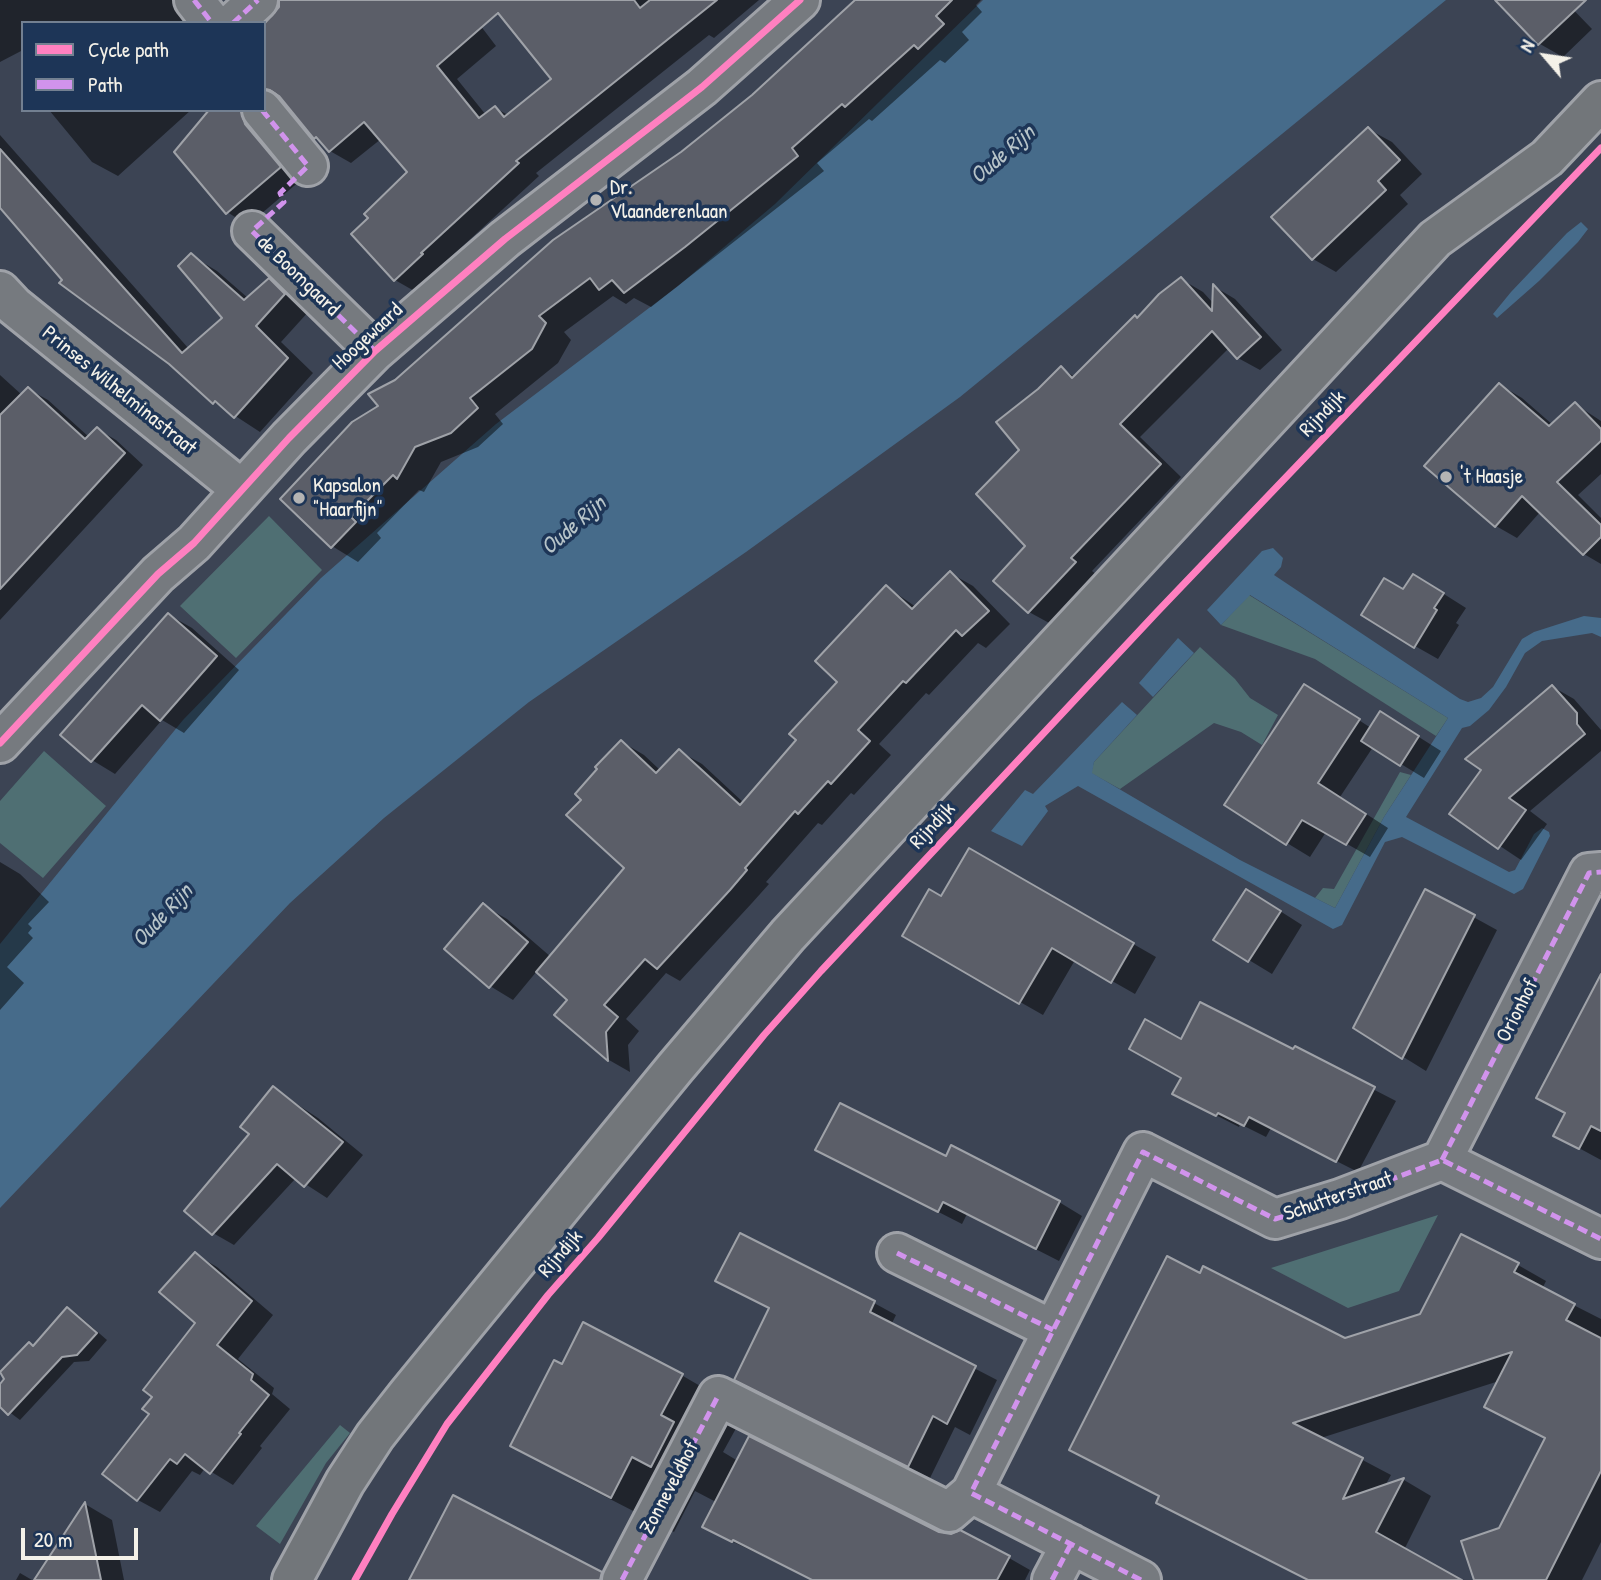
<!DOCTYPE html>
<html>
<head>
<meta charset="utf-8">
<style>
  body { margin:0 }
  #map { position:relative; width:1601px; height:1580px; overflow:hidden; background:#3c4454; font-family:"Patrick Hand",sans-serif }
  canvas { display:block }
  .legend { position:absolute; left:21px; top:21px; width:245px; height:91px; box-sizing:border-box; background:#1d3557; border:2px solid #738091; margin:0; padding:9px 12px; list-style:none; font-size:21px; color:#f4f1e8 }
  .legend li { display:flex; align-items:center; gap:14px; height:35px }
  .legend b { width:35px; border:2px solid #738091 }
  .north { position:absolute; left:1510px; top:21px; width:70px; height:70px; -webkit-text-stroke:5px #1d3557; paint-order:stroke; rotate:299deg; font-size:19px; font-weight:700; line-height:28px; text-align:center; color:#f4f1e8 }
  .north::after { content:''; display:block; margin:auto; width:24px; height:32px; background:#f4f1e8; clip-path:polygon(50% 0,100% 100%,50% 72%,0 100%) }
  .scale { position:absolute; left:21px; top:1528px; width:117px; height:32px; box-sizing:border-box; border:4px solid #f4f1e8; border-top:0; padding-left:9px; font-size:21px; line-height:24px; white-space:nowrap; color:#f4f1e8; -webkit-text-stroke:5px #1d3557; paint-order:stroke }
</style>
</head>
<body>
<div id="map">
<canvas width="1601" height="1580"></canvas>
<ul class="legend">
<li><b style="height:9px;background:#ff80c0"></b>Cycle path</li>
<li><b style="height:9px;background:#d193ec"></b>Path</li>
</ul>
<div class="north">N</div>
<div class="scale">20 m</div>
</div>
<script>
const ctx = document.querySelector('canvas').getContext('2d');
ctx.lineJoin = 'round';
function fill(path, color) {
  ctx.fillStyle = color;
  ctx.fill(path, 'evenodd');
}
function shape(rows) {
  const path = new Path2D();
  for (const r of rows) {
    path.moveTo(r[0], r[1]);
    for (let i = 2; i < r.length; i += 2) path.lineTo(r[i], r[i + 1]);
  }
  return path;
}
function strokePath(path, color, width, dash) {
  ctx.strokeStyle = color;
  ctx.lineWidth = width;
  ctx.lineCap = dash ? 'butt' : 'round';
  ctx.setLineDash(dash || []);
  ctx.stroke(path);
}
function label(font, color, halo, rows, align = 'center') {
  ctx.font = font + ' "Patrick Hand",sans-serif';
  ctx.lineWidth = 7;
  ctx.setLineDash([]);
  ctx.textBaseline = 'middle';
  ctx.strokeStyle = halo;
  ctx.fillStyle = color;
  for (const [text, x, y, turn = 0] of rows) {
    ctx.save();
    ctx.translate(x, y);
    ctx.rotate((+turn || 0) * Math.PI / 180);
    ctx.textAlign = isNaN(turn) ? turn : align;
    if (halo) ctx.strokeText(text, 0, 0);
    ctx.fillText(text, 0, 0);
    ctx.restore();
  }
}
fill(shape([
  [269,516,322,570,236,658,180,606],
  [1249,595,1448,718,1436,736,1315,659,1221,625],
  [1200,647,1235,679,1250,698,1278,715,1262,745,1241,732,1214,723,1120,789,1091,773,1094,762],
  [44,751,106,806,43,878,0,843,0,801],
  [1400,772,1411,775,1384,817,1335,908,1315,898,1323,888,1334,889],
  [1438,1215,1399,1291,1348,1308,1271,1268],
  [340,1425,350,1433,326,1463,280,1544,256,1526]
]), '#4f6f73');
fill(shape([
  [983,0,1446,0,960,397,746,552,529,702,384,818,290,903,0,1208,0,944,183,720,321,578,496,424,678,286,775,204],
  [1581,222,1588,229,1578,242,1539,281,1497,318,1493,314,1511,292,1567,233],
  [1273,548,1283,558,1281,567,1274,575,1460,699,1468,702,1481,698,1493,687,1522,639,1534,632,1584,616,1601,618,1601,637,1592,633,1542,641,1525,653,1506,687,1489,710,1470,726,1462,728,1406,817,1509,872,1515,870,1534,834,1542,828,1549,832,1550,836,1523,889,1514,894,1402,837,1385,842,1342,925,1333,929,1078,786,1045,806,1048,811,1022,846,991,831,1025,790,1033,794,1122,702,1137,715,1094,762,1092,773,1240,860,1335,908,1384,817,1448,718,1250,595,1221,625,1207,610,1262,551],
  [1178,638,1194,653,1153,697,1139,683]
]), '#466b8a');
fill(shape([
  [0,0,176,0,195,23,23,23,23,50,0,62],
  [288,0,461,0,496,46,457,79,486,115,495,108,508,115,554,79,490,0,759,0,714,38,709,35,536,173,539,176,441,266,443,267,416,292,395,280,370,218,409,173,381,139,351,163,330,151,315,138,285,100,280,100,269,105,301,180,248,225,227,212,211,110,264,110,264,58],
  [860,0,981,0,976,5,982,12,962,32,969,40,945,63,940,60,872,121,869,119,817,163,824,171,651,307,634,298,626,304,613,296,564,332,571,340,558,363,495,414,503,424,478,447,441,462,424,492,419,490,377,533,381,538,358,562,332,546,381,406,396,382,753,96],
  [1520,0,1564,0,1592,29,1563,57,1540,44,1508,11],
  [49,110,191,110,118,176,92,162],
  [1368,129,1392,142,1422,174,1400,195,1408,204,1336,272,1313,259],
  [0,135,189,349,225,319,192,256,217,271,248,298,269,280,295,295,310,310,281,342,313,373,260,432,214,402,171,363,64,280,0,206],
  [1181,279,1203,292,1214,304,1215,287,1235,299,1282,350,1260,370,1238,358,1229,348,1140,437,1181,477,1092,571,1097,575,1051,624,1029,612,1022,450,1039,391,1061,368,1075,377],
  [0,375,22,395,28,389,48,400,89,437,97,429,116,440,143,465,0,620],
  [1500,385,1522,398,1553,425,1575,404,1601,421,1601,474,1578,495,1601,518,1601,564,1584,554,1541,511,1517,538,1496,526],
  [950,573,973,586,1010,624,986,648,978,643,929,695,926,693,879,744,891,755,854,795,851,793,822,825,818,823,766,882,769,884,752,903,680,981,666,973,626,1019,639,1031,628,1045,630,1072,609,1060,556,1015,570,1000,537,971,513,1000,490,986,484,906,507,919,551,957,627,868,583,800,622,742,644,755,661,771,679,751,702,764,744,803,799,740,840,681,887,587,916,607],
  [1436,589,1466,608,1456,623,1459,625,1438,659,1415,646,1404,591],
  [169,615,192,628,239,670,184,733,162,720,115,774,92,760],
  [1553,687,1574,699,1601,730,1601,751,1530,811,1547,824,1521,860,1452,814],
  [1328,700,1371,728,1403,727,1441,751,1424,778,1373,747,1340,797,1388,828,1370,857,1326,832,1310,857,1287,843],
  [969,850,1156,957,1135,994,1075,960,1043,1015,904,936,942,899],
  [0,862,20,874,49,902,28,924,32,928,28,933,33,938,7,967,24,983,0,1010],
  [1426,891,1497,930,1426,1071,1360,1030],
  [1269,904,1302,925,1272,974,1216,940],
  [1601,975,1601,1160,1577,1147,1567,1113],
  [1181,1041,1294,1052,1295,1049,1396,1101,1358,1172,1271,1128,1266,1137,1240,1124,1239,1127,1196,1105,1183,1078],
  [274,1089,318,1118,363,1155,327,1198,296,1178,234,1245,213,1233,251,1134],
  [946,1159,1059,1202,1082,1216,1059,1261,967,1214,962,1224,841,1162],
  [740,1235,874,1303,896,1315,891,1325,997,1380,970,1435,955,1427,930,1478,758,1392,770,1308],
  [195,1254,217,1267,273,1315,238,1359,274,1388,272,1394,290,1409,260,1446,262,1448,233,1485,205,1468,200,1475,192,1471,160,1512,138,1500,154,1397,197,1323],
  [1518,1265,1546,1281,1542,1289,1601,1319,1601,1542,1582,1580,1475,1580,1547,1439,1487,1407,1499,1381,1321,1438,1391,1475,1385,1486,1404,1480,1431,1496,1404,1550,1458,1580,1308,1580,1186,1518,1160,1497,1071,1449,1345,1340,1421,1315],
  [67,1309,78,1315,107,1340,89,1361,74,1362,20,1420,0,1405,0,1386,6,1379,1,1374,29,1344,35,1347],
  [584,1325,683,1376,745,1412,723,1452,738,1461,1009,1558,1030,1570,1025,1580,813,1580,725,1538,716,1502,695,1491,674,1532,575,1481,512,1445,563,1366],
  [85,1504,112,1520,124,1580,36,1580],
  [20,1573,32,1580,16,1580]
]), '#0007');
const building = shape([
  [279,0,634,0,640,8,650,0,717,0,516,161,519,163,421,253,423,254,394,281,351,234,368,218,364,214,407,172,364,122,329,152,316,137,314,139,279,96,270,90,264,89,264,24,279,7,279,0],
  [498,13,551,79,504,117,495,106,479,118,437,66,498,13],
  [855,0,952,0,936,16,944,24,918,49,914,45,845,107,842,104,792,148,798,156,685,247,624,293,612,280,599,290,590,278,539,316,546,323,532,349,470,398,478,408,451,433,415,447,397,479,393,475,351,517,356,522,331,548,280,499,352,422,378,406,368,394,395,380,553,240,681,152,752,95,855,0],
  [1495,0,1586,0,1538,45,1495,0],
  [209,110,241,110,245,124,281,167,226,214,174,152,209,110],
  [1368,127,1400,160,1378,181,1386,190,1312,260,1271,217,1368,127],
  [0,149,182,353,222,318,178,266,191,253,244,300,269,278,285,294,256,326,288,358,234,418,215,401,213,404,169,364,59,283,62,280,0,208,0,149],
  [1181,277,1212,311,1213,284,1261,337,1237,359,1212,331,1120,424,1161,464,1071,558,1076,562,1028,613,993,581,1025,546,976,494,1019,450,996,422,1038,389,1061,366,1072,378,1135,315,1137,318,1159,294,1181,277],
  [1499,383,1549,426,1575,402,1601,429,1601,441,1557,482,1601,525,1601,537,1583,555,1522,496,1495,527,1424,466,1499,383],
  [28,387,85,439,97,427,125,453,0,589,0,415,28,387],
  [950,571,989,611,962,636,956,630,906,683,903,681,858,730,870,741,831,784,828,781,798,814,795,811,745,868,747,870,730,890,657,969,645,959,604,1005,618,1017,606,1032,608,1061,554,1015,567,1000,536,972,624,868,566,815,581,800,575,794,597,769,595,767,621,740,656,773,679,749,740,805,796,740,789,734,837,682,815,661,886,585,912,609,950,571],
  [1413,574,1444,593,1434,608,1437,610,1414,648,1361,615,1384,578,1403,589,1413,574],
  [168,613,217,656,160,721,142,705,91,762,60,735,168,613],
  [1304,684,1360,719,1318,783,1366,814,1346,845,1302,820,1286,845,1224,805,1304,684],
  [1552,685,1577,713,1577,724,1585,734,1509,798,1526,810,1498,849,1449,814,1481,770,1465,759,1552,685],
  [1380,711,1419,736,1400,766,1361,741,1380,711],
  [969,848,1134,943,1111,983,1052,948,1019,1004,902,936,929,889,941,896,969,848],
  [1246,889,1281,911,1248,962,1213,940,1246,889],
  [1425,889,1475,915,1402,1059,1353,1028,1425,889],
  [483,903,528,942,489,988,444,949,483,903],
  [1601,974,1601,1131,1591,1126,1579,1149,1553,1136,1565,1113,1536,1098,1601,974],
  [1200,1002,1293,1049,1295,1046,1375,1087,1336,1162,1249,1117,1244,1126,1218,1113,1216,1116,1172,1094,1181,1078,1129,1049,1145,1019,1181,1039,1200,1002],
  [273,1086,343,1142,304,1187,277,1164,212,1235,184,1211,249,1134,240,1127,273,1086],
  [840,1103,946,1156,951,1145,1060,1201,1036,1249,943,1202,938,1212,815,1150,840,1103],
  [740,1233,875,1301,870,1312,976,1366,947,1424,933,1416,908,1467,734,1380,769,1308,715,1281,740,1233],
  [1461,1234,1519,1263,1514,1272,1575,1304,1566,1320,1601,1338,1601,1471,1546,1580,1474,1580,1461,1541,1499,1528,1545,1438,1484,1407,1512,1352,1293,1423,1363,1458,1343,1499,1404,1478,1376,1532,1462,1580,1308,1580,1156,1503,1159,1496,1069,1450,1167,1256,1200,1273,1203,1266,1345,1338,1420,1314,1461,1234],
  [195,1252,252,1301,217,1345,253,1374,251,1380,269,1395,239,1433,241,1434,210,1474,185,1454,177,1464,170,1459,137,1501,102,1474,149,1414,142,1409,152,1397,143,1390,195,1323,159,1292,195,1252],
  [67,1307,97,1333,77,1355,62,1357,8,1415,0,1407,0,1384,4,1379,0,1372,29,1342,33,1346,67,1307],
  [583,1322,683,1374,661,1415,674,1422,651,1467,632,1457,611,1498,510,1446,554,1360,562,1364,583,1322],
  [749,1436,939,1532,951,1534,960,1530,1010,1556,997,1580,812,1580,733,1540,732,1542,702,1527,749,1436],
  [453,1495,602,1572,600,1580,409,1580,453,1495],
  [85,1502,101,1580,34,1580,85,1502]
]);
fill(building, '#5b5e68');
strokePath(building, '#9fa2a8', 2);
const minor = shape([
  [194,0,212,23],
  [233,23,258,0],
  [262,110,308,166],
  [252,231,375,351],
  [0,291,14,306,241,489],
  [0,743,158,574,194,543,289,438,375,351,505,239,702,87,800,0],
  [1442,1160,1589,873,1601,872],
  [897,1253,1053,1330],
  [622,1580,718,1396,949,1512,971,1493],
  [1052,1580,1071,1544],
  [1141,1580,971,1493,1143,1152,1275,1219,1340,1199,1442,1160,1601,1239]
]);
const major = shape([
  [292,1580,345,1482,375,1436,408,1394,675,1068,788,935,1435,239,1547,158,1601,101]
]);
strokePath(minor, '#9fa2a8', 44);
strokePath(major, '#9fa2a8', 44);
strokePath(minor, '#767a7f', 38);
strokePath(major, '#72767a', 38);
strokePath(shape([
  [194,0,212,23],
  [233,23,258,0],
  [262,110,308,166,280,193,284,202,252,231,375,351],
  [1442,1160,1589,873,1601,872],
  [897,1253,1053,1330],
  [622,1580,718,1396],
  [1052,1580,1071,1544],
  [1141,1580,971,1493,1143,1152,1275,1219,1340,1199,1442,1160,1601,1239]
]), '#d193ec', 5, [10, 5]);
strokePath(shape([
  [0,743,158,574,194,543,289,438,375,351,505,239,702,87,800,0],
  [355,1580,392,1514,447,1424,548,1295,598,1238,764,1035,821,971,1158,611,1601,148]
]), '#ff80c0', 7);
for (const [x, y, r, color] of [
  [596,200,7,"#b4b4b4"],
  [1446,477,7,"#b4b4b4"],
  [299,498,7,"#b4b4b4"]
]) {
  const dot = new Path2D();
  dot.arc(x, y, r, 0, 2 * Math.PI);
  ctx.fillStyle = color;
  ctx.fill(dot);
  strokePath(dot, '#1d3557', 2.5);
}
label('21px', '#f4f1e8', '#1d3557', [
  ["Dr.",610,188],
  ["Vlaanderenlaan",610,212],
  ["'t Haasje",1460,477],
  ["Kapsalon",313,486],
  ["\"Haarfijn\"",313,510]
], 'left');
label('21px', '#f4f1e8', '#1d3557', [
  ["de Boomgaard",298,276,44],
  ["Hoogewaard",368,337,-43],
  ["Prinses Wilhelminastraat",119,391,39],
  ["Rijndijk",1323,414,-46],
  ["Rijndijk",933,826,-47],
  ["Orionhof",1518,1011,-63],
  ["Schutterstraat",1338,1197,-19],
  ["Rijndijk",561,1254,-49],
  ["Zonneveldhof",670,1488,-62]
]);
label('italic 23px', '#b7c4c9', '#1d3557', [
  ["Oude Rijn",1003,155,-41],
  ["Oude Rijn",574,526,-41],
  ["Oude Rijn",163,916,-47]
]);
</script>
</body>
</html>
